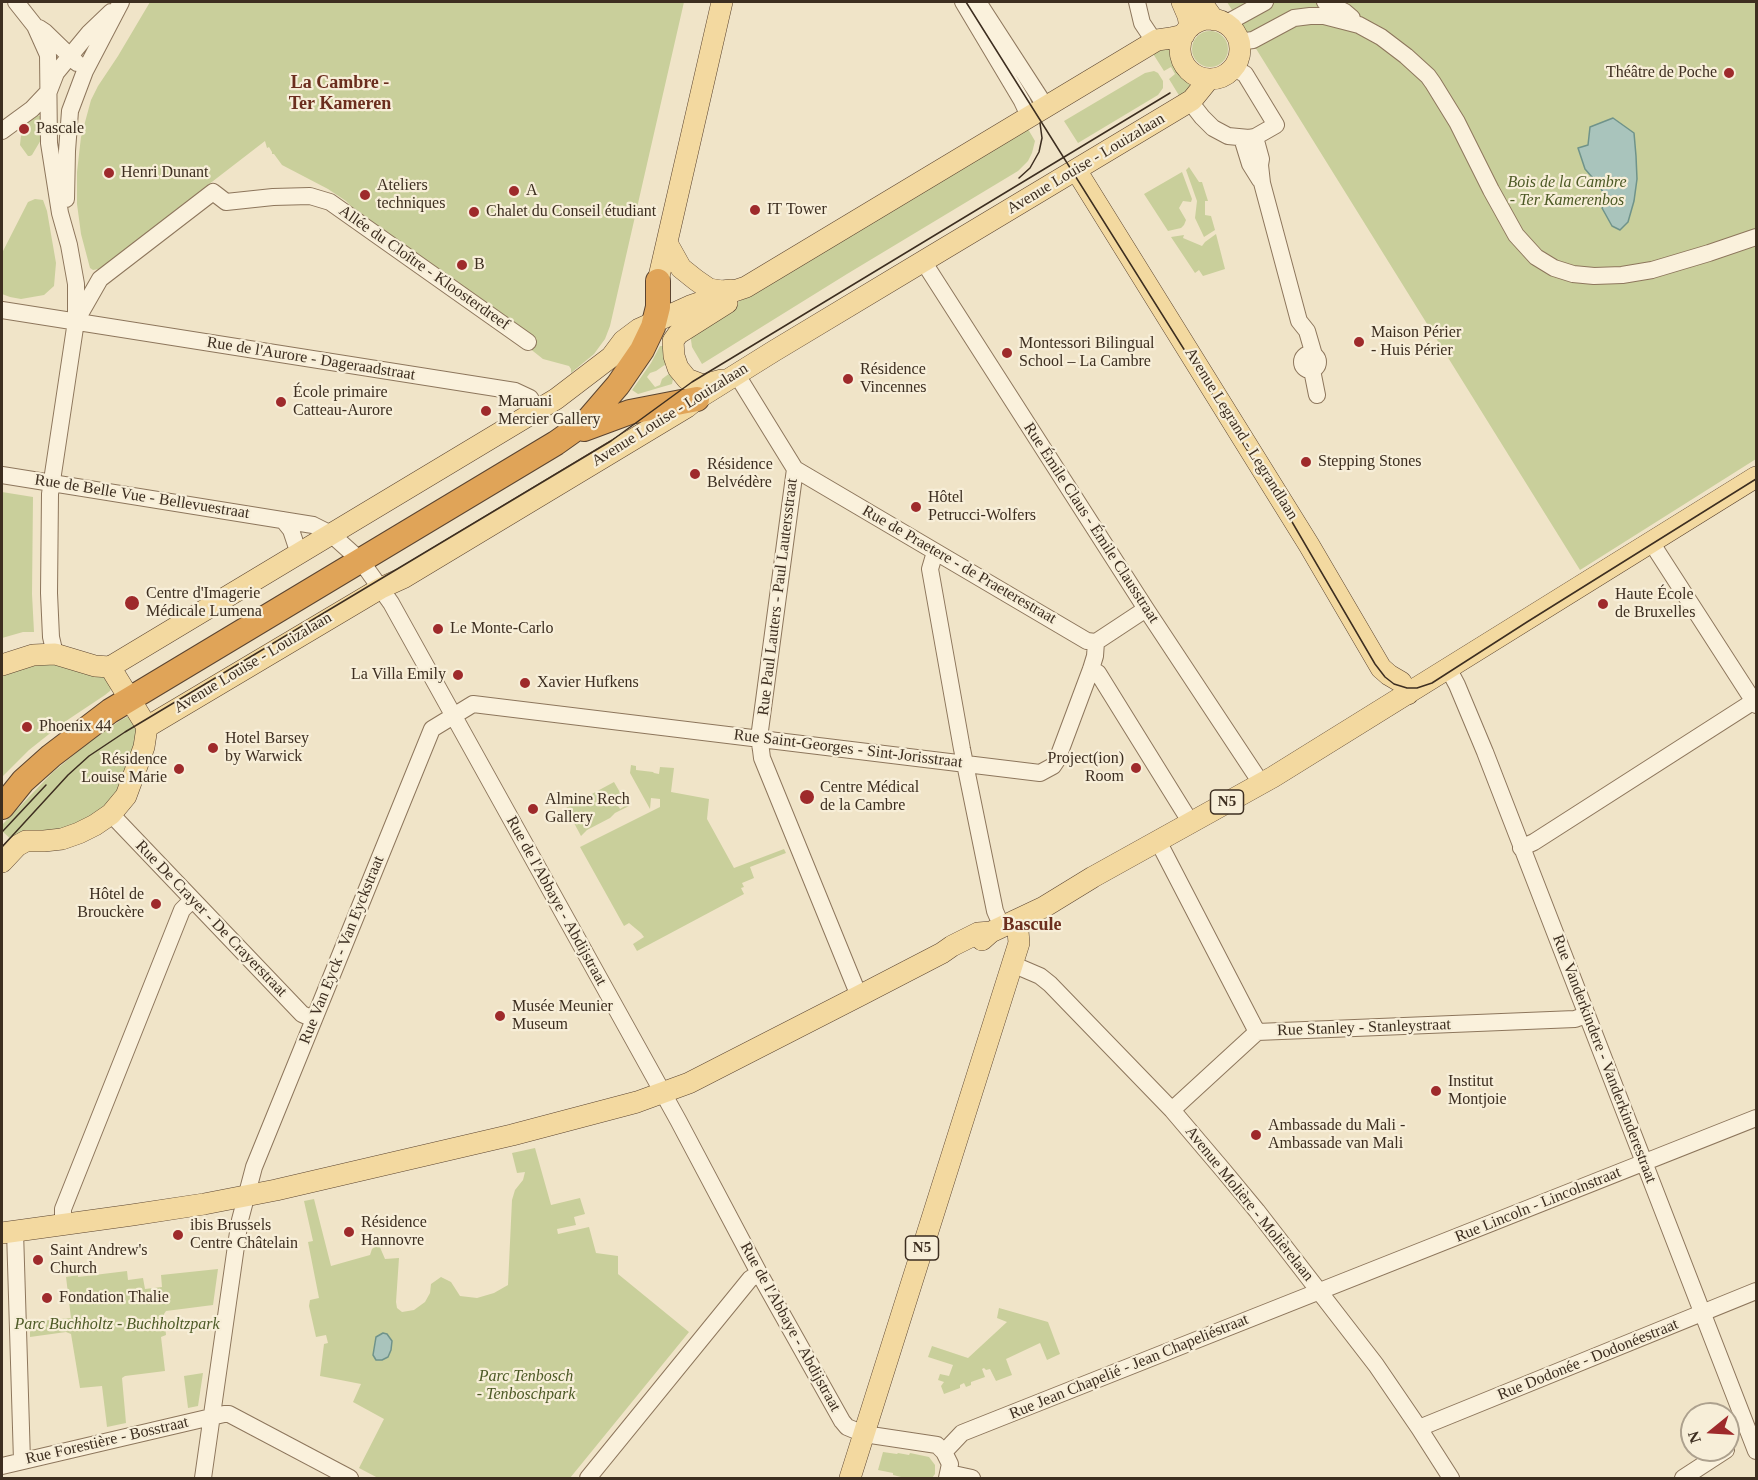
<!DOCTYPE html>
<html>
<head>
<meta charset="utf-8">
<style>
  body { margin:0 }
  #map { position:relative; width:1758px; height:1480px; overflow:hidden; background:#f0e4c8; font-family:"Times New Roman",serif }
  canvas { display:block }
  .frame { position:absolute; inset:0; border:3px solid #3d2e20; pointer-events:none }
  .north { position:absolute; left:1680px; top:1402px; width:60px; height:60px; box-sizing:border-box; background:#f7eed8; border:2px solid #ada18e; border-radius:50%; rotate:252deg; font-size:16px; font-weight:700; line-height:24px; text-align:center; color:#3d2e20 }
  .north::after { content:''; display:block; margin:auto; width:21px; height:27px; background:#9e2a2b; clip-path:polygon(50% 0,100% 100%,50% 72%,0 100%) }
</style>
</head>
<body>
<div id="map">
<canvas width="1758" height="1480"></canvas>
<div class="frame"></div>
<div class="north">N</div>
</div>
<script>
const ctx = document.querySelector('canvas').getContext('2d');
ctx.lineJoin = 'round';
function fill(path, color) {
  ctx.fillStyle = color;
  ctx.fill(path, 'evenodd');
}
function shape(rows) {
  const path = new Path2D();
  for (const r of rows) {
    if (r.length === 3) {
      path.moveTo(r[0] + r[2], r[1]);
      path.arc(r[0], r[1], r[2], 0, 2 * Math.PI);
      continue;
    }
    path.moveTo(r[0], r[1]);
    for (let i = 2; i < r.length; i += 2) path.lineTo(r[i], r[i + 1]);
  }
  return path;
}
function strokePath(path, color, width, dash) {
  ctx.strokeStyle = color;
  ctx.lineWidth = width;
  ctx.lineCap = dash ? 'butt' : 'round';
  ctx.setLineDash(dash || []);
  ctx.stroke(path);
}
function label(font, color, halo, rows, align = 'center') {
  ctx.font = font + ' "Times New Roman",serif';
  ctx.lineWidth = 4.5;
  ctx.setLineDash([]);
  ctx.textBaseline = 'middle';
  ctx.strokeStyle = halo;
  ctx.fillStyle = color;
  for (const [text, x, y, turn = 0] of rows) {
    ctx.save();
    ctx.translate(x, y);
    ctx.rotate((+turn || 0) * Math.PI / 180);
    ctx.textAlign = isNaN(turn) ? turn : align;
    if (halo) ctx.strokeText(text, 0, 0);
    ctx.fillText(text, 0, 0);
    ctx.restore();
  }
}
fill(shape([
  [150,2,684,2,610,326,605,339,594,354,571,373,571,369,569,366,543,359,356,211,346,201,328,189,282,165,274,154,272,154,272,152,269,147,267,148,265,141,99,269,93,270,90,268,81,234,77,204,77,172,81,137,91,100,98,86,118,56],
  [1227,2,1756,2,1756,459,1580,570],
  [1210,49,18],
  [1166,47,1170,50,1176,67,1190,85,1191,89,1183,102,1169,79,1175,74,1171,67,1164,71,1150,49],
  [1154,71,1158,73,1163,81,1163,88,1158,95,1078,143,1064,121,1145,73],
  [34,115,41,116,42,138,32,155,30,156,28,156,20,145,22,125],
  [1025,124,1035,141,1032,153,1028,161,1018,171,847,274,702,364,692,347,691,340,693,330],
  [1189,167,1199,182,1202,182,1208,201,1205,201,1205,215,1211,216,1215,230,1204,237,1195,218,1197,201,1186,170],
  [1182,172,1192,199,1191,202,1183,201,1179,208,1186,220,1184,225,1181,228,1168,231,1144,194],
  [35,199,43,200,47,211,56,263,54,286,44,295,21,299,10,297,2,294,2,253,28,202],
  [1216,234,1225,269,1203,276,1199,270,1195,273,1171,237,1184,235,1183,238,1202,246,1205,242],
  [660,346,664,346,666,364,656,371,650,373,647,377,655,387,660,385,662,379,670,373,673,379,672,384,638,394,632,390,651,363],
  [2,492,33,497,32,594,34,632,23,632,2,638],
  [29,665,57,665,106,676,112,686,110,691,105,695,63,723,29,750,2,777,2,676,7,672],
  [127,717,130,717,137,728,135,741,122,781,114,796,103,809,78,825,14,842,2,831,2,825,52,773,88,743,121,720],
  [631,765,636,766,636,770,653,772,654,773,659,774,660,767,674,768,671,792,709,799,707,819,734,868,784,849,786,853,750,867,754,878,742,883,744,887,741,888,744,894,637,951,633,944,644,937,641,933,629,923,624,926,580,847,660,807,660,799,651,798,650,809,630,773],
  [614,782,621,794,614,799,620,809,628,804,629,806,615,813,610,818,587,830,581,836,566,808],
  [535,1148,551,1205,580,1198,585,1214,574,1217,576,1225,557,1229,558,1234,589,1227,596,1253,618,1256,618,1274,689,1332,570,1478,378,1478,359,1468,384,1419,353,1402,361,1384,320,1376,324,1344,328,1343,326,1335,316,1337,309,1306,310,1300,319,1298,308,1242,313,1241,304,1201,314,1199,331,1266,370,1255,372,1249,378,1245,379,1245,385,1259,399,1258,396,1302,397,1308,402,1312,414,1310,425,1302,430,1293,431,1284,441,1277,451,1282,460,1296,477,1298,494,1293,508,1285,512,1200,515,1190,523,1180,525,1172,517,1173,512,1153],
  [218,1269,213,1305,166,1311,164,1314,166,1335,161,1337,165,1371,125,1376,122,1378,126,1423,107,1427,102,1386,80,1388,71,1334,66,1332,30,1337,30,1322,71,1318,66,1277,78,1275,78,1277,127,1271,128,1280,143,1278,145,1289,162,1287,161,1275],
  [999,1308,1048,1322,1060,1354,1047,1360,1040,1343,1006,1359,1012,1375,996,1381,990,1369,986,1370,984,1368,982,1369,985,1377,971,1382,971,1385,966,1387,964,1383,960,1385,960,1388,944,1394,941,1386,944,1382,938,1380,940,1374,949,1376,953,1365,928,1357,932,1346,968,1358,1007,1322,997,1318],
  [203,1373,198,1406,188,1408,184,1376],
  [883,1452,897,1454,898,1453,909,1455,910,1453,929,1457,935,1465,935,1474,932,1478,905,1478,893,1475,893,1473,878,1470]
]), '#c9cf9b');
const water = shape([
  [1613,118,1634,133,1636,156,1637,179,1634,201,1628,222,1620,230,1612,226,1602,208,1606,197,1598,184,1585,169,1578,148,1588,145,1590,127,1613,118],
  [383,1333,387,1334,392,1341,391,1350,388,1357,382,1360,376,1360,373,1355,376,1337,383,1333]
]);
fill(water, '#a9c4bc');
strokePath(water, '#6f938a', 1.5);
const minor = shape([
  [16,2,35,26,48,55,49,143,60,213,69,245,76,284,76,318],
  [963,2,1022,101,1029,116],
  [978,2,1046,107],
  [1137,2,1142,23,1152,38,1157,40],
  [1325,2,1345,12,1352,18],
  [1225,24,1265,2],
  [39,28,45,32,77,63],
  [1238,42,1253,40,1294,18,1310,16,1324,16,1359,25,1381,37,1406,56,1428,76,1433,83,1457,122,1491,190,1516,235,1536,257,1554,268,1573,274,1594,276,1622,275,1652,270,1709,253,1756,237],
  [1192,100,1195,108,1202,117,1213,128,1228,136,1249,138,1255,137,1276,125,1245,74,1233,68],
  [2,131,32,109,49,91,56,73,89,33,111,12],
  [1255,137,1261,159,1260,165,1262,183,1299,321,1307,331,1314,355],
  [1242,138,1250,164,1260,180],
  [66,199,67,151,70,111,85,71,121,2],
  [923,261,1146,609,1261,783],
  [2,310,515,391,530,398,538,411],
  [1310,362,8],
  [1312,370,1317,395],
  [737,375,795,469,1087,641,1096,642],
  [795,469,759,738,761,750,762,758,859,996],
  [2,475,313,525,331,534,361,561,391,603,678,1120,759,1273,842,1421,847,1427,864,1434,937,1445,944,1452,950,1464,947,1478],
  [283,520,291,530,299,554],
  [1651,542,1756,705],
  [935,552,930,569,962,749,995,911,1002,927],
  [1096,642,1146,609],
  [55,654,51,637,49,593,50,494,76,321,100,279,213,192,226,202,273,197,310,196,330,202,528,342],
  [1448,668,1457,685,1485,752,1756,1451],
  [1091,669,1098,673,1191,823],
  [111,814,302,1014,313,1019],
  [1158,841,1257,1032],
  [1521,848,1534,842,1754,701],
  [1012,964,1040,976,1050,984,1172,1110,1223,1170,1257,1211,1376,1365,1419,1428,1451,1478],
  [1172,1110,1257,1032,1575,1019,1586,1015],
  [63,1224,63,1209,182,910,192,900],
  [15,1231,22,1461],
  [1419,1428,1756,1291],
  [944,1452,962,1433,1756,1118],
  [2,1466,224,1414,229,1414,350,1478],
  [949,1473,972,1478],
  [203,1478,237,1239,240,1220,254,1167,432,729,473,704,1040,773,1053,766,1057,760,1091,669,1095,656,1096,642],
  [588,1478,750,1279,759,1273],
  [1683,1478,1726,1450]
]);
const major = shape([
  [1182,2,1188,16,1190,27],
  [1201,2,1214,20],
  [1210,49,30],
  [1076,170,1309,545,1381,668,1389,675,1401,682,1408,694],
  [667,243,681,268,696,280,709,289,722,291,731,290],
  [658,281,722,2],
  [722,380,703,385,687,379,678,368,674,356,673,341,678,334,727,303],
  [2,665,33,655,55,654,95,666,110,667,556,399,611,357,623,341,639,329,690,306,746,287,1157,40,1171,38,1184,35],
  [147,727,381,588,403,578,687,407,697,399,774,351,932,256,1192,100,1209,79],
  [2,862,17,846,26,841,44,841,62,839,79,833,95,825,111,814,126,796,144,747,147,727,110,667],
  [982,940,991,932,1044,907,1093,877,1273,777,1756,477],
  [2,1233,132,1215,204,1204,276,1190,512,1135,637,1102,689,1083,859,996,942,953,952,946,978,933,991,932],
  [850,1478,1019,943,1018,931,1014,921]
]);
const highway = shape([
  [584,429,630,412,697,399],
  [2,807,23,781,51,756,110,711,556,443,587,421,618,385,642,350,653,327,658,307,658,281]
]);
strokePath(minor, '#8d765c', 18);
strokePath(major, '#5b4430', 22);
strokePath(highway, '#5b4430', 26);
strokePath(minor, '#faf1dc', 16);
strokePath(major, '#f3d9a0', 21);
strokePath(highway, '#e0a458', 24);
strokePath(shape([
  [966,2,1288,515,1375,664,1385,677,1394,684,1407,688,1417,688,1432,683,1527,622,1756,479],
  [1019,178,1030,168,1039,152,1042,138,1040,123],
  [2,832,46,785],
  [2,847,68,775,89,756,125,732,611,441,692,382,1170,93]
]), '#3d2e20', 1.5);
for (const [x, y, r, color] of [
  [1729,73,6,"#9e2a2b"],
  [24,129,6,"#9e2a2b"],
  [109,173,6,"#9e2a2b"],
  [514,191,6,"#9e2a2b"],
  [365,195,6,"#9e2a2b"],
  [755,210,6,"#9e2a2b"],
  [474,212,6,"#9e2a2b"],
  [462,265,6,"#9e2a2b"],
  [1359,342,6,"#9e2a2b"],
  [1007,353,6,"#9e2a2b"],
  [848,379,6,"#9e2a2b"],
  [281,402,6,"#9e2a2b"],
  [486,411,6,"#9e2a2b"],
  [1306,462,6,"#9e2a2b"],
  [695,474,6,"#9e2a2b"],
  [916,507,6,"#9e2a2b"],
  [132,603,8,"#9e2a2b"],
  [1603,604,6,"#9e2a2b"],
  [438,629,6,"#9e2a2b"],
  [458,675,6,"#9e2a2b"],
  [525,683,6,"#9e2a2b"],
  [27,727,6,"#9e2a2b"],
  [213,748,6,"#9e2a2b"],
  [1136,768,6,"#9e2a2b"],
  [179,769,6,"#9e2a2b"],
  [807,797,8,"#9e2a2b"],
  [533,809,6,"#9e2a2b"],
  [156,904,6,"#9e2a2b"],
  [500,1016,6,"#9e2a2b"],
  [1436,1091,6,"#9e2a2b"],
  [1256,1135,6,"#9e2a2b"],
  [349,1232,6,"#9e2a2b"],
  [178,1235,6,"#9e2a2b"],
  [38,1260,6,"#9e2a2b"],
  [47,1298,6,"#9e2a2b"]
]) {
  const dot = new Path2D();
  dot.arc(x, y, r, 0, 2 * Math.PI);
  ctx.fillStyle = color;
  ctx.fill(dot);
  strokePath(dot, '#f7eed8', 2);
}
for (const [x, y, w] of [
  [1227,802,33],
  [922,1248,33]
]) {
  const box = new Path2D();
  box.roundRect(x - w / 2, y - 12, w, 24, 4.5);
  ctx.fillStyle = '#f7eed8';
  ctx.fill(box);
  strokePath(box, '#3d2e20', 1.5);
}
label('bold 15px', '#3d2e20', null, [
  ["N5",1227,802],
  ["N5",922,1248]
]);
label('16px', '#3d2e20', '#f7eed8', [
  ["Théâtre de Poche",1717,73,"right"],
  ["Pascale",36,129],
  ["Henri Dunant",121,173],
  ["Ateliers",377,186],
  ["techniques",377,204],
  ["A",526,191],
  ["IT Tower",767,210],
  ["Chalet du Conseil étudiant",486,212],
  ["B",474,265],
  ["Maison Périer",1371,333],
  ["- Huis Périer",1371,351],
  ["Montessori Bilingual",1019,344],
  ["School – La Cambre",1019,362],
  ["Résidence",860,370],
  ["Vincennes",860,388],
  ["École primaire",293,393],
  ["Catteau-Aurore",293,411],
  ["Maruani",498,402],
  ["Mercier Gallery",498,420],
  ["Stepping Stones",1318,462],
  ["Résidence",707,465],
  ["Belvédère",707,483],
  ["Hôtel",928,498],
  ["Petrucci-Wolfers",928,516],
  ["Centre d'Imagerie",146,594],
  ["Médicale Lumena",146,612],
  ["Haute École",1615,595],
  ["de Bruxelles",1615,613],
  ["Le Monte-Carlo",450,629],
  ["La Villa Emily",446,675,"right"],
  ["Xavier Hufkens",537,683],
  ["Phoenix 44",39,727],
  ["Hotel Barsey",225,739],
  ["by Warwick",225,757],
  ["Project(ion)",1124,759,"right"],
  ["Room",1124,777,"right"],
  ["Résidence",167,760,"right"],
  ["Louise Marie",167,778,"right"],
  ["Centre Médical",820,788],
  ["de la Cambre",820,806],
  ["Almine Rech",545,800],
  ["Gallery",545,818],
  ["Hôtel de",144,895,"right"],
  ["Brouckère",144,913,"right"],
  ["Musée Meunier",512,1007],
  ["Museum",512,1025],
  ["Institut",1448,1082],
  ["Montjoie",1448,1100],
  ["Ambassade du Mali -",1268,1126],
  ["Ambassade van Mali",1268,1144],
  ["Résidence",361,1223],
  ["Hannovre",361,1241],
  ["ibis Brussels",190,1226],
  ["Centre Châtelain",190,1244],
  ["Saint Andrew's",50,1251],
  ["Church",50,1269],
  ["Fondation Thalie",59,1298]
], 'left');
label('16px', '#3d2e20', '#f7eed8', [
  ["Avenue Louise - Louizalaan",1086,164,-31],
  ["Allée du Cloître - Kloosterdreef",424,268,35],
  ["Rue de l'Aurore - Dageraadstraat",311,359,9],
  ["Avenue Louise - Louizalaan",670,415,-32],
  ["Avenue Legrand - Legrandlaan",1241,434,58],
  ["Rue de Belle Vue - Bellevuestraat",142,497,9],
  ["Rue Émile Claus - Émile Clausstraat",1091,523,57],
  ["Rue de Praetere - de Praeterestraat",959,565,30],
  ["Rue Paul Lauters - Paul Lautersstraat",778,597,-83],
  ["Avenue Louise - Louizalaan",253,663,-31],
  ["Rue Saint-Georges - Sint-Jorisstraat",848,749,7],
  ["Rue de l'Abbaye - Abdijstraat",556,901,61],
  ["Rue De Crayer - De Crayerstraat",211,919,46],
  ["Rue Van Eyck - Van Eyckstraat",342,950,-68],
  ["Rue Stanley - Stanleystraat",1364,1028,-2],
  ["Rue Vanderkindere - Vanderkinderestraat",1604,1059,69],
  ["Avenue Molière - Molièrelaan",1249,1204,51],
  ["Rue Lincoln - Lincolnstraat",1538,1205,-22],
  ["Rue de l'Abbaye - Abdijstraat",790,1327,61],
  ["Rue Dodonée - Dodonéestraat",1588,1360,-22],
  ["Rue Jean Chapelié - Jean Chapeliéstraat",1129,1367,-22],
  ["Rue Forestière - Bosstraat",107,1441,-13]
]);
label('italic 16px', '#4d5a26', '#f7eed8', [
  ["Bois de la Cambre",1567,183],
  ["- Ter Kamerenbos",1567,201],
  ["Parc Buchholtz - Buchholtzpark",117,1325],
  ["Parc Tenbosch",526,1377],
  ["- Tenboschpark",526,1395]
]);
label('bold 18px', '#6b2e1e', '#f7eed8', [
  ["La Cambre -",340,83],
  ["Ter Kameren",340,104],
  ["Bascule",1032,925]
]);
</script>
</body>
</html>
